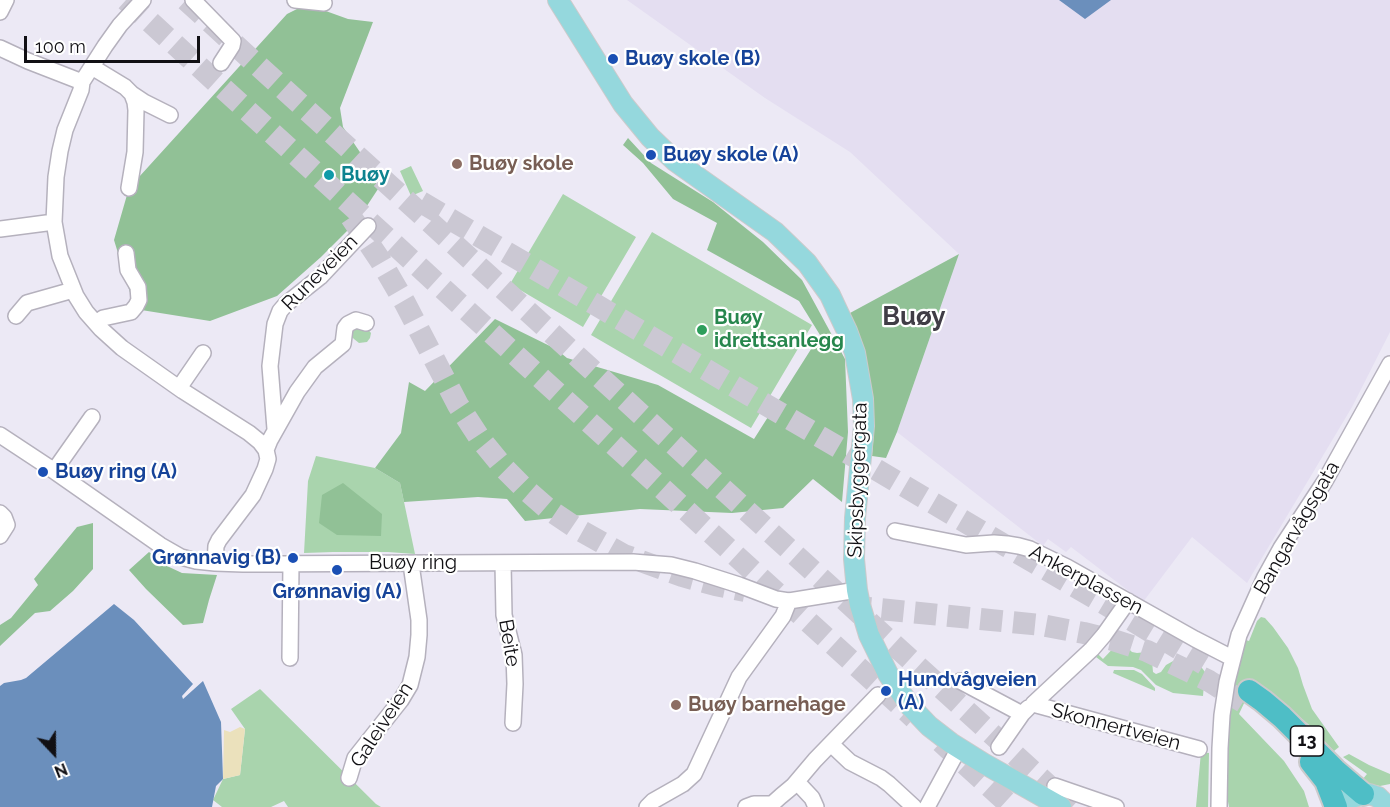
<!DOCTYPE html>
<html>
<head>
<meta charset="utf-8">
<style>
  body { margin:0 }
  #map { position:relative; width:1390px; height:807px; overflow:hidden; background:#ece9f5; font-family:Raleway,sans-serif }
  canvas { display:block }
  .north { position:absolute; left:24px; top:723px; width:60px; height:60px; -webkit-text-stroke:4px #fff; paint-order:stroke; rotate:158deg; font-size:16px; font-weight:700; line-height:24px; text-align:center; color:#111014 }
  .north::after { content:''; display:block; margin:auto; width:21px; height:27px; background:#111014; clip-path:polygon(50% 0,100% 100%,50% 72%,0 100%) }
  .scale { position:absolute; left:24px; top:36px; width:176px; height:27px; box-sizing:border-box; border:3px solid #111014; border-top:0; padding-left:8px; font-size:18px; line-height:21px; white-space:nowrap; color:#111014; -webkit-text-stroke:4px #fff; paint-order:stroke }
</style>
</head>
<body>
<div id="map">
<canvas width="1390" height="807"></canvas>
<div class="north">N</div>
<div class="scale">100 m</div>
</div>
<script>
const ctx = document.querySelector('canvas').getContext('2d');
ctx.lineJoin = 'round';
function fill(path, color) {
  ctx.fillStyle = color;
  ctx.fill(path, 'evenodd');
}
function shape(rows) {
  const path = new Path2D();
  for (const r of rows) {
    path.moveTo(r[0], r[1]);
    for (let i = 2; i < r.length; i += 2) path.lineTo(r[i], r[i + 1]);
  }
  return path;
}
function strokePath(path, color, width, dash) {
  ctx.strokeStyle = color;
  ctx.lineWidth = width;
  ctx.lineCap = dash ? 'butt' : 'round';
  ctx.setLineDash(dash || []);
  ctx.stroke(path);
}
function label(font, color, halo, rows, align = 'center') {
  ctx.font = font + ' Raleway,sans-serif';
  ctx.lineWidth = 4.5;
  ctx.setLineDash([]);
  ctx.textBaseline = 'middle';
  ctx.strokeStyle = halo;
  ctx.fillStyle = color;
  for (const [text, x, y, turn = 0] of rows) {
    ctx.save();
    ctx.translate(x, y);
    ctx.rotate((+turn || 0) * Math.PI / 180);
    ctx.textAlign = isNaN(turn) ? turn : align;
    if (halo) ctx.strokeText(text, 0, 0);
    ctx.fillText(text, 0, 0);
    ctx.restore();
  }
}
fill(shape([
  [627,0,1390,0,1390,332,1352,407,1247,583,1192,537,1143,602,1071,547,1066,552,1048,539,1043,546,897,432,959,254,850,152,765,98]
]), '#e4def1');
fill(shape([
  [411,166,423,191,411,196,400,171],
  [563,194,636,237,583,327,510,284],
  [652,232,812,325,751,428,591,335],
  [353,327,366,327,371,333,370,338,367,342,359,343,354,339,350,335],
  [316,456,375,468,400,483,415,554,388,552,333,552,304,553,308,481],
  [1261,617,1265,618,1273,627,1288,648,1298,668,1303,685,1312,709,1339,747,1334,751,1309,725,1284,703,1253,684,1239,714,1284,761,1304,791,1309,807,1229,807,1227,796,1227,753,1230,709,1239,664,1246,640,1249,641,1257,621],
  [1123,640,1126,642,1129,649,1132,652,1137,653,1146,652,1149,654,1152,661,1153,672,1156,674,1161,672,1166,665,1175,660,1188,660,1199,664,1205,672,1203,696,1173,693,1156,685,1141,670,1133,667,1108,666,1096,657,1098,654,1103,659,1120,641],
  [1114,670,1134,670,1142,674,1155,688,1155,691,1113,673],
  [260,689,376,804,381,807,288,807,284,801,271,807,222,807,213,800,223,779,240,775,245,729,231,709],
  [1201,752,1209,753,1208,807,1196,807],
  [1349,754,1369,765,1390,774,1390,784,1380,786,1369,784,1362,780,1367,774,1343,757]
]), '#a9d4ad');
fill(shape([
  [301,7,323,10,348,19,373,22,340,108,343,127,370,167,378,189,357,221,321,257,277,296,210,321,135,309,114,240,129,188,287,14],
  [628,138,651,163,713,202,763,242,802,280,845,359,848,432,842,502,813,479,783,508,732,513,640,509,525,521,507,499,478,497,404,502,400,483,375,468,401,433,409,382,425,391,495,319,556,349,567,358,658,385,754,439,820,335,799,301,707,250,717,223,673,199,643,163,623,145],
  [959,254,897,432,886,458,872,456,874,431,873,406,870,380,865,353,850,313],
  [343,483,382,514,381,536,337,535,319,523,322,495],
  [93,523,93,569,73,591,50,611,35,613,0,646,0,625,11,618,38,585,34,579,77,527],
  [149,552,167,566,182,573,217,575,209,600,203,623,183,625,146,589,129,570]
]), '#91c196');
fill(shape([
  [240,727,245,729,240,775,223,779,224,730,230,732]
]), '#ebe1bc');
fill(shape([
  [1059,0,1111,0,1085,19],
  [114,604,134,620,193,684,182,696,183,699,203,681,221,722,223,779,216,786,212,807,0,807,0,686,4,683,21,680,26,678]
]), '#6b8fbc');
strokePath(shape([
  [126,0,914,718],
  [186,0,1072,807],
  [421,202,1115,610,1204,664],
  [351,217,380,260,405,303,458,405,481,440,504,468,524,488,548,509,576,528,624,555,682,576,715,585,745,591],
  [849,606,1041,625,1084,633,1113,640,1147,651,1209,681,1243,702],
  [941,742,1012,807]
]), '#cbc8d3', 22, [22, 11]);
const minor = shape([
  [193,0,233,41,232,46,221,63],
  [295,0,324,3],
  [0,12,6,0],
  [0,48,28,61,82,82,105,46,120,25,143,0],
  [92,67,125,87,132,94,135,102,136,110,135,152,129,188],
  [82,82,81,90,65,130,60,151,56,177,54,222,60,256,76,296,86,312,101,329,122,348,183,391,249,433,260,442,266,450],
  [132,94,144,102,170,115],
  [0,229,54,222],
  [16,316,27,303,73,290],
  [96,323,103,318,131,312,136,306,139,300,138,287,128,270,126,253],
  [179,388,203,353],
  [275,429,270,366,275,324,280,311,286,304,320,277,368,226],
  [0,435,47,466,160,545,181,557,196,561,215,563,243,564,633,562,671,565,695,571,739,585,776,599,789,601,857,590],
  [54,471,92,417],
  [0,513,4,517,7,525,0,536],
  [895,531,966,545,994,543,1007,544,1019,546,1030,549,1067,567,1195,639,1232,658],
  [215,563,216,546,219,540,253,495,265,469,268,459,266,450,270,440,297,392,315,367,343,344,345,328,348,324,356,320,366,323],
  [503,563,504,615,514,655,515,684,513,723],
  [1128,601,1104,635,1092,649,1033,704,1199,749],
  [290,658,291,563],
  [960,681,1022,714],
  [831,744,850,762,881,778,889,784,914,807],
  [999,747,1022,714,1028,708],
  [349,778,355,758,401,700,410,685,417,657,419,635,419,620,411,564],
  [797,782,812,798,816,807],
  [1055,786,1116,807],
  [647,807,653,801,683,784,694,774,739,677,783,616,789,601],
  [746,807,754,804,772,804,781,796,793,786,815,760,878,695],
  [927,807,959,748],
  [1219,807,1220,748,1222,715,1227,682,1239,635,1265,577,1281,548,1325,481,1390,364]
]);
const major = shape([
  [558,0,623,104,650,137,675,161,775,232,807,263,830,295,837,310,847,331,855,353,863,399,864,426,855,518,854,559,857,590,860,605,869,635,888,674,910,706,929,726,951,743,983,763,1061,807],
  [1341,807,1349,799,1363,794,1369,794,1378,797,1388,807]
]);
const highway = shape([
  [1249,691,1263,701,1282,717,1335,770,1363,794],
  [1311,762,1326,781,1336,807]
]);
strokePath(minor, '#b5b1bd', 18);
strokePath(major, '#cbcacb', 22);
strokePath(highway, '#cbcacb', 26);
strokePath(minor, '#fff', 15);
strokePath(major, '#95d8dd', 20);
strokePath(highway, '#4ebec6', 22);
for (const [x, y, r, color] of [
  [613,59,6,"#1a4fb4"],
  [651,155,6,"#1a4fb4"],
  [457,164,6,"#8d6e63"],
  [329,175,6,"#0f9aa8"],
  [702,330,6,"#2e9e5b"],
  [43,472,6,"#1a4fb4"],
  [293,558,6,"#1a4fb4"],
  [337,570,6,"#1a4fb4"],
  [886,691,6,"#1a4fb4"],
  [676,705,6,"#8d6e63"]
]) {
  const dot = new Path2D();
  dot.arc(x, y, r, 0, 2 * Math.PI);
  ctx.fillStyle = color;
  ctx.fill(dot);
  strokePath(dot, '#fff', 2);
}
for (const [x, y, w] of [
  [1307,741,33]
]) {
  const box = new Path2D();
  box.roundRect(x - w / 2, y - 15, w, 30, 4.5);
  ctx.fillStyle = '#fff';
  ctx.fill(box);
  strokePath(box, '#111014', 1.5);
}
label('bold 18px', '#111014', null, [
  ["13",1307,741]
]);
label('bold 20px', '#164399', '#fff', [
  ["Buøy skole (B)",625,59],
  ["Buøy skole (A)",663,155],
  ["Buøy ring (A)",55,472],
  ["Grønnavig (B)",281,558,"right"],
  ["Grønnavig (A)",337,592,"center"],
  ["Hundvågveien",898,680],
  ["(A)",898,703]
], 'left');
label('bold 20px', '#785e54', '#fff', [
  ["Buøy skole",469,164],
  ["Buøy barnehage",688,705]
], 'left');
label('bold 20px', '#0d838f', '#fff', [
  ["Buøy",341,175]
], 'left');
label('20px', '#111014', '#fff', [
  ["Runeveien",320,273,-45],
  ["Skipsbyggergata",858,480,-88],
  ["Bangarvågsgata",1297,528,-60],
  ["Buøy ring",413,563],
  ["Ankerplassen",1086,580,28],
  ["Beite",509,643,80],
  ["Galeiveien",382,725,-57],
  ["Skonnertveien",1116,727,15]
]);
label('bold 20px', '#27864d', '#fff', [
  ["Buøy",714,318],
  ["idrettsanlegg",714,341]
], 'left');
label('bold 26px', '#403d46', '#fff', [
  ["Buøy",914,317]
]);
</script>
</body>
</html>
